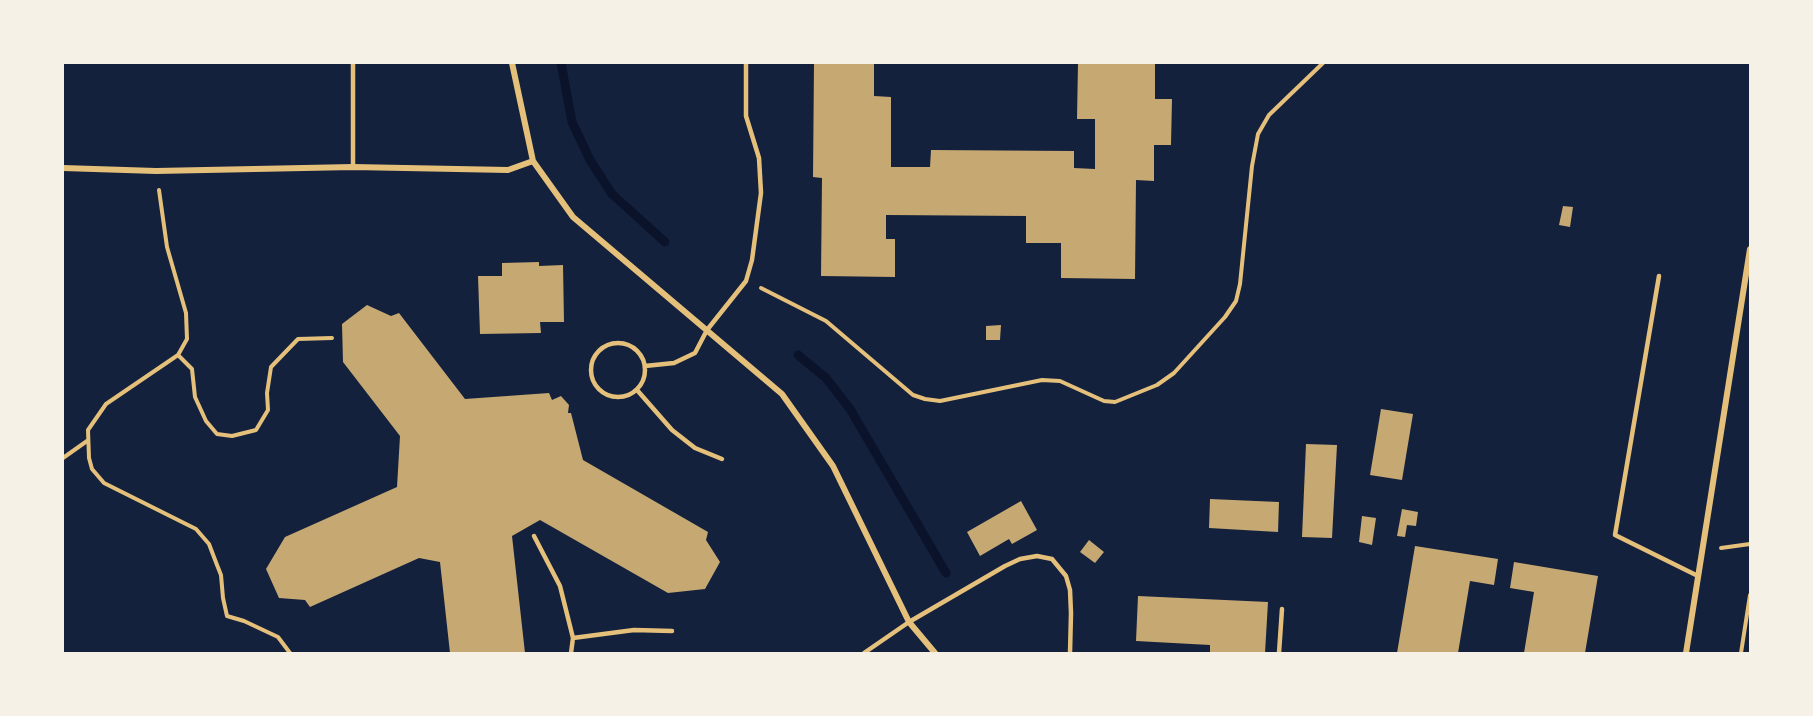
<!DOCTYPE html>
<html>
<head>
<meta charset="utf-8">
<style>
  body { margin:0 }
  #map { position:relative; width:1813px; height:716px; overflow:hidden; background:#14213d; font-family:Barlow,sans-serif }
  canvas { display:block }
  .frame { position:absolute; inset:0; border:64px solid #f6f1e7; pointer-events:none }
</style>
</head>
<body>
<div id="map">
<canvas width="1813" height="716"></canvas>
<div class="frame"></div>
</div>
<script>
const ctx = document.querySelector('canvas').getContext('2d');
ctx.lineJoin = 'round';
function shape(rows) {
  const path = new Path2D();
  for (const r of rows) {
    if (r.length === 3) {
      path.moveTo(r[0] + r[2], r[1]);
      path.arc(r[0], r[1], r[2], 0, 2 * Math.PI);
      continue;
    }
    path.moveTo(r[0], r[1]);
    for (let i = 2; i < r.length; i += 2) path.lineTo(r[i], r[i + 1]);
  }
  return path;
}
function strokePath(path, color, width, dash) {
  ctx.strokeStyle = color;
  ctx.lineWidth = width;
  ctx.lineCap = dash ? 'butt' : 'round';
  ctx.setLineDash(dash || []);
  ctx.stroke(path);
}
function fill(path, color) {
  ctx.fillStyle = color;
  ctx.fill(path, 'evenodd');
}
strokePath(shape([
  [561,63,572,122,590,160,612,194,665,242],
  [798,355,826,378,850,409,946,573]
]), '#0b132b', 9);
fill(shape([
  [814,63,874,63,874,96,891,97,891,167,930,167,931,150,1074,151,1074,168,1095,169,1095,119,1077,119,1078,63,1155,63,1155,99,1172,99,1171,145,1154,145,1154,181,1136,180,1135,279,1061,278,1061,243,1026,243,1026,216,886,215,886,239,895,239,895,277,821,276,822,178,813,177],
  [1563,206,1573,207,1570,227,1559,225],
  [539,262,539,266,563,265,564,322,540,322,541,333,480,334,478,276,502,276,502,263],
  [367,305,391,316,399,313,465,399,549,393,552,400,561,396,569,405,568,413,571,413,583,460,708,532,706,540,720,562,705,589,668,593,540,520,512,536,525,653,450,653,440,562,419,558,310,607,305,600,279,598,266,569,285,537,397,487,400,436,343,362,342,324],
  [1001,325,1000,340,986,340,986,326],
  [1381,409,1413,414,1402,480,1370,475],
  [1306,444,1337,445,1332,538,1302,537],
  [1210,499,1279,502,1278,532,1209,528],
  [1021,501,1037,530,1012,544,1009,539,980,556,967,532],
  [1402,509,1418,512,1416,526,1407,525,1405,537,1397,536],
  [1362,516,1376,518,1372,545,1359,542],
  [1089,540,1104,552,1095,563,1080,552],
  [1415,546,1498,559,1494,585,1470,581,1458,653,1397,653],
  [1514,562,1598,576,1585,653,1524,653,1534,592,1510,588],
  [1138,596,1268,602,1265,653,1210,653,1210,645,1136,641]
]), '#c6a872');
strokePath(shape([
  [159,190,167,247,186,313,187,339,178,355,106,404,88,430,89,458,92,469,104,483,196,529,209,544,217,565,221,575,223,598,227,616,244,621,278,637,290,653],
  [761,288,826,321,913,395,925,399,940,401,1042,380,1060,381,1104,401,1115,402,1157,385,1174,373,1225,317,1236,301,1240,284,1252,166,1258,134,1269,115,1323,63],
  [178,355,192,369,195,397,206,421,217,434,232,436,256,430,268,410,267,393,271,367,298,339,332,338],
  [63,458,87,441],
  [1721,548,1750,544],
  [1741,653,1750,595]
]), '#e5c07b', 4);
strokePath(shape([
  [353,167,353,63],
  [1659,276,1615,535,1698,576],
  [618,370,27],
  [645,366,674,363,695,353,707,330,746,281,752,260,761,193,759,158,746,116,746,63],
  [637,390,672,430,695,448,722,459],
  [534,536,560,586,573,638,571,653],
  [573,638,634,630,672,631],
  [864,653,909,622,1005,566,1020,559,1037,556,1052,559,1066,576,1070,590,1071,613,1070,653],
  [1279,653,1282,609]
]), '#e5c07b', 4.5);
strokePath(shape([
  [512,63,533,161,573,217,782,394,833,466,909,622,935,653],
  [63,168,156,171,353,167,508,170,533,161],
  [1686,653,1750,249]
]), '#e5c07b', 6);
</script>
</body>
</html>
